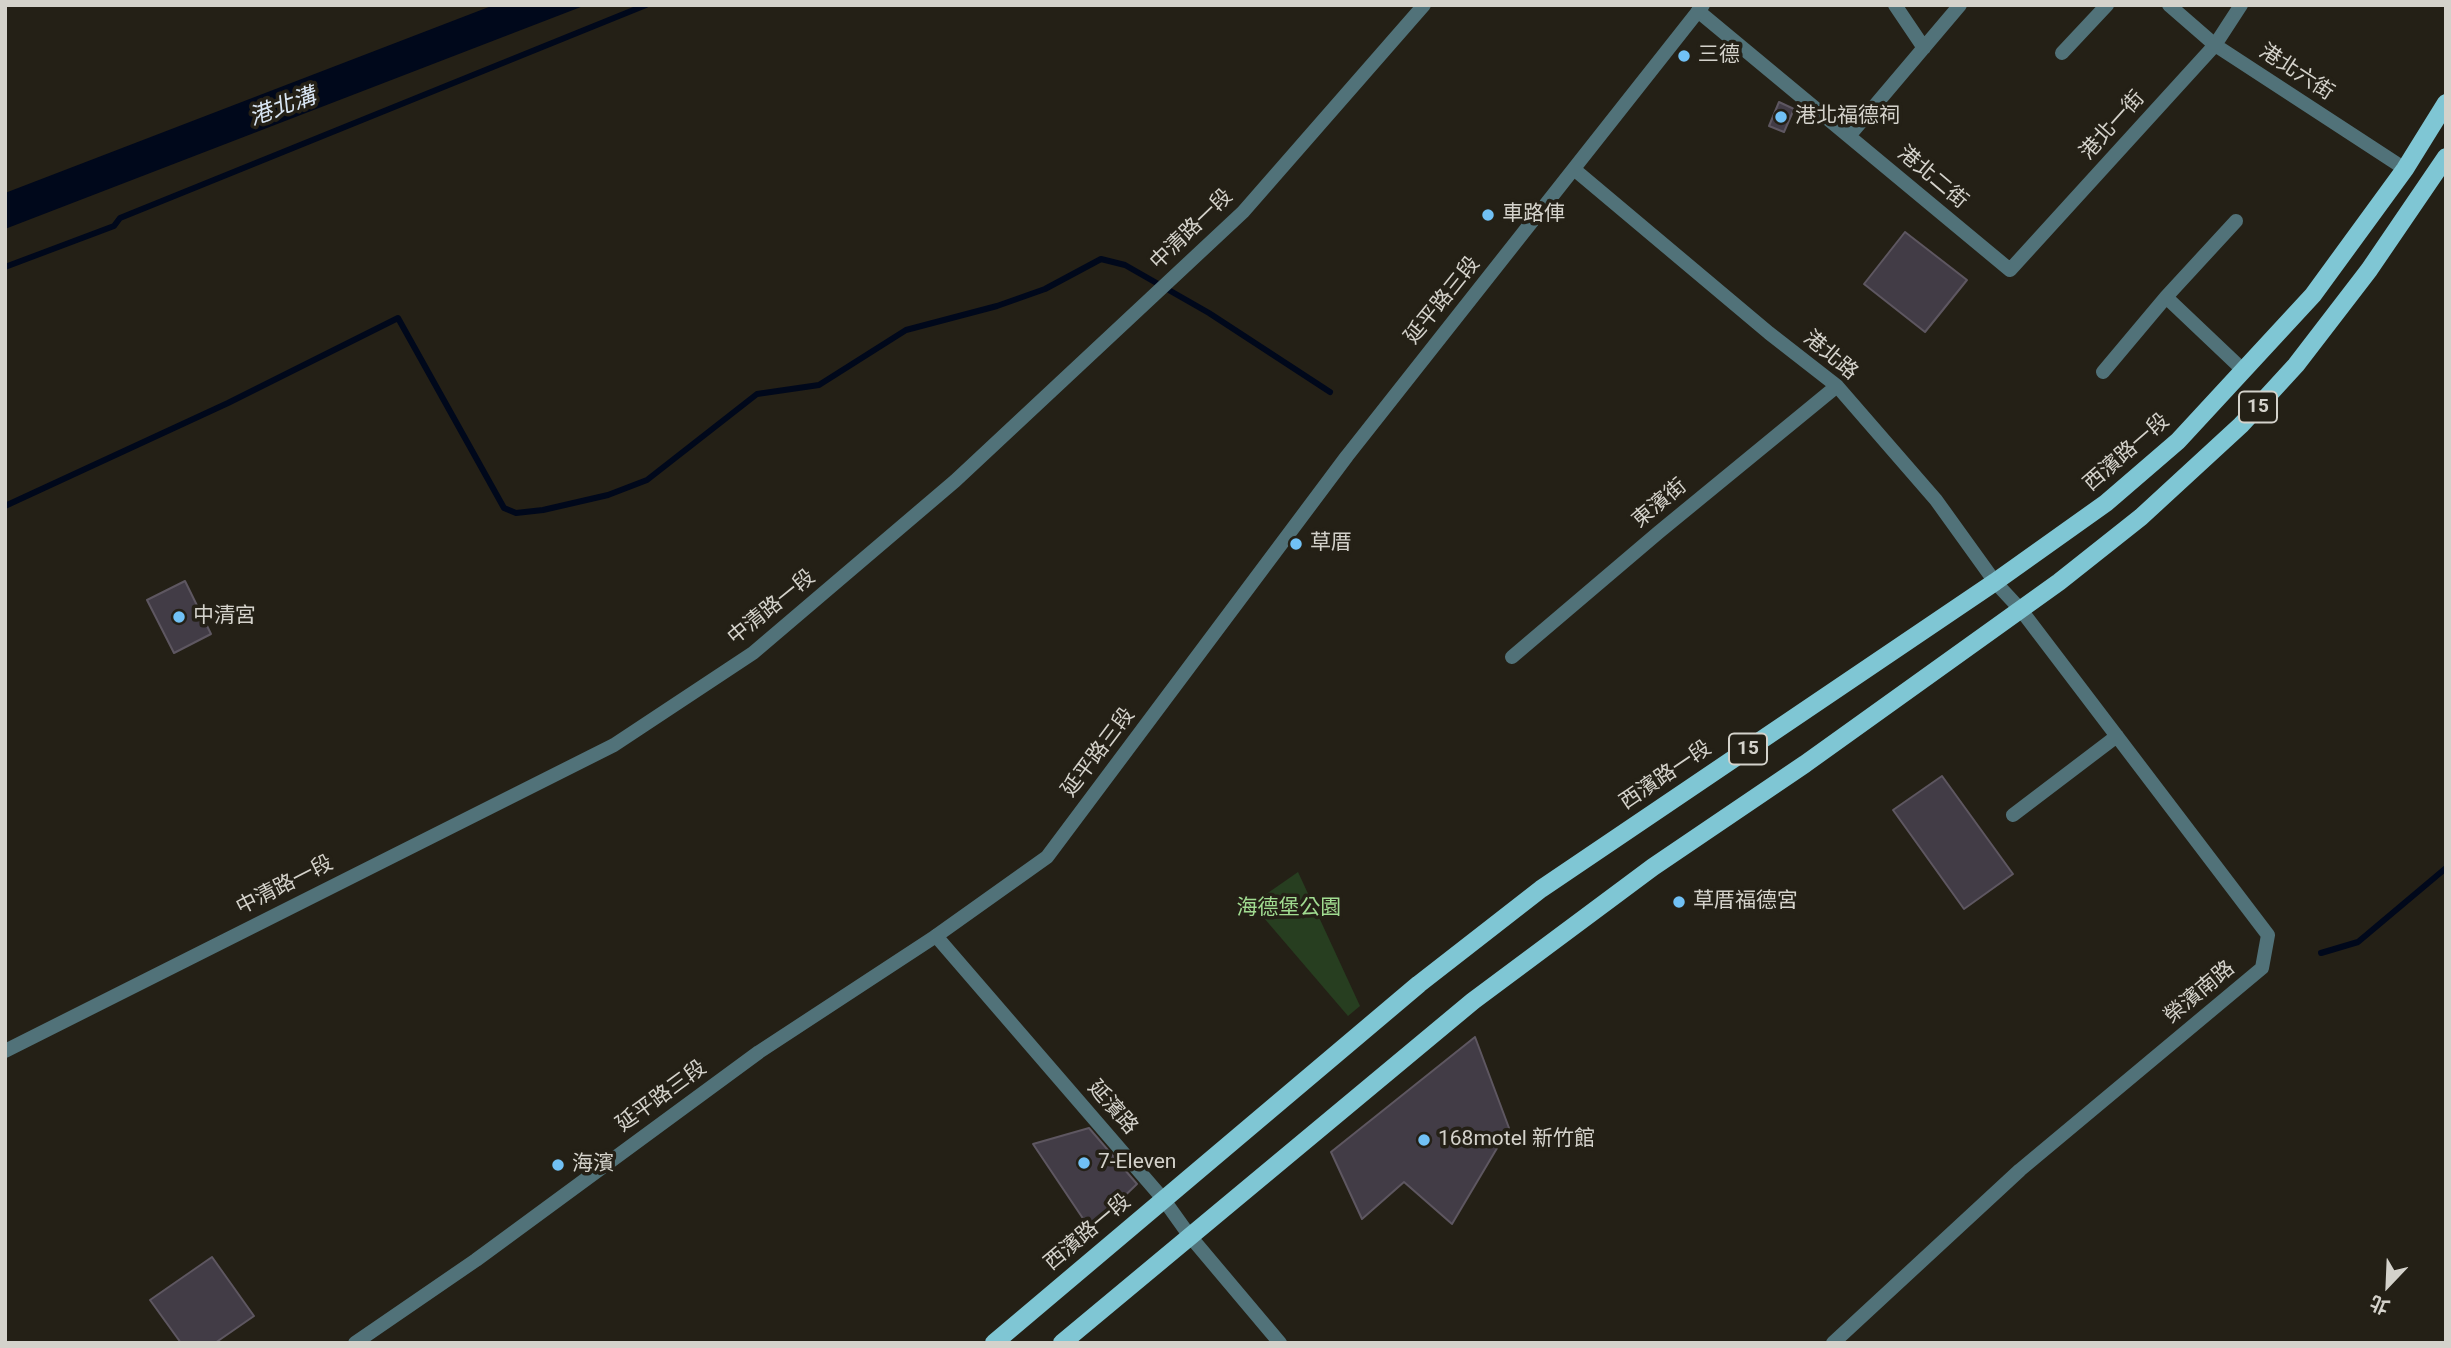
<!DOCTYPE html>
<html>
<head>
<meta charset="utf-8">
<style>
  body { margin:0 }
  #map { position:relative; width:2451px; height:1348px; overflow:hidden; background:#242016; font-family:Roboto,"Noto Sans TC",sans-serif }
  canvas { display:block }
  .frame { position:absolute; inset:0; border:7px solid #d4d2cb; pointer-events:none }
  .north { position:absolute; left:2353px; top:1250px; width:70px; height:70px; -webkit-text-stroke:5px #242016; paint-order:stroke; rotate:203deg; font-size:19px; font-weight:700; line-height:28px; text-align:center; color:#d4d2cb }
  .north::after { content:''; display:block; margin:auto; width:24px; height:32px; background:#d4d2cb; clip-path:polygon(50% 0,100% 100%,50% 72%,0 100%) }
</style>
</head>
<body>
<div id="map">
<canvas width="2451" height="1348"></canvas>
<div class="frame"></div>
<div class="north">北</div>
</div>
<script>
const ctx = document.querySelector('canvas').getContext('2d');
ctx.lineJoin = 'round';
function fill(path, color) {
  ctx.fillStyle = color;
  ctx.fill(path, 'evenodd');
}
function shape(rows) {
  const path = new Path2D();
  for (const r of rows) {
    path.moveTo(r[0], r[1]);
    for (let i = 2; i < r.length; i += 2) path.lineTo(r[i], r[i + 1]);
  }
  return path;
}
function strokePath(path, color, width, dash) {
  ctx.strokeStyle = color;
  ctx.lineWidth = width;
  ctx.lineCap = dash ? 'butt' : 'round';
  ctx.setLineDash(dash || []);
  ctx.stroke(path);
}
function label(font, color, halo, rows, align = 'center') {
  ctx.font = font + ' Roboto,"Noto Sans TC",sans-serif';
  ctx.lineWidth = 7;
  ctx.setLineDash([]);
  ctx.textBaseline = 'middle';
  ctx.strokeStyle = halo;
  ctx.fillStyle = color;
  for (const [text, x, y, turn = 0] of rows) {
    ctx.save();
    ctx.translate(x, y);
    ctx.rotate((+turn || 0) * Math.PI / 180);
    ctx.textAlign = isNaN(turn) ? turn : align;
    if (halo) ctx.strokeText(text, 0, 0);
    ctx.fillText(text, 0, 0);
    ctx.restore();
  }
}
fill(shape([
  [1298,872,1360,1006,1348,1016,1252,904]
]), '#273e20');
fill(shape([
  [494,5,586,5,5,229,5,193]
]), '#00081b');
strokePath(shape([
  [5,267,114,226,120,218,646,5],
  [5,506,228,403,398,318,504,508,516,513,543,510,608,495,647,480,757,394,819,385,906,330,997,306,1045,289,1101,259,1125,265,1209,313,1330,392],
  [2321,953,2358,942,2446,868]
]), '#00081b', 6);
const building = shape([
  [1779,102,1794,109,1784,132,1769,126,1779,102],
  [1905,232,1967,280,1925,332,1864,284,1905,232],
  [185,581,211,634,174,653,147,600,185,581],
  [1942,776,2013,874,1964,909,1893,810,1942,776],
  [1475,1037,1509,1128,1452,1224,1404,1182,1362,1219,1331,1152,1475,1037],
  [1089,1128,1137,1184,1090,1229,1033,1144,1089,1128],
  [212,1257,254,1316,215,1343,181,1343,150,1300,212,1257]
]);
fill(building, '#423c46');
strokePath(building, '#5e5761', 2);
strokePath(shape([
  [1895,5,1924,48],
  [2169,5,2215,45,2405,169],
  [1698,11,2010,270,2215,45,2241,5],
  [2062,53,2107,5],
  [1849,136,1960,5],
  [1575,170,1769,333,1837,386,1936,500,1995,582,2021,610,2268,935,2262,968,2020,1170,1833,1343],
  [2166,297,2244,371],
  [2103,372,2166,297,2236,221],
  [1512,657,1659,532,1837,386],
  [2013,815,2117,736],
  [936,936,1164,1200,1189,1235,1280,1343],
  [5,1051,614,745,753,653,955,481,1243,212,1424,5]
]), '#517279', 14);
strokePath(shape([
  [355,1343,476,1260,759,1052,936,936,1047,857,1347,456,1703,5]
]), '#517279', 14);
strokePath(shape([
  [994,1343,1419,984,1541,889,1995,582,2106,503,2178,441,2313,295,2405,169,2446,103],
  [1062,1343,1473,1001,1653,867,1805,764,2059,582,2141,517,2241,425,2296,365,2369,270,2446,157]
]), '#7fc6d4', 18);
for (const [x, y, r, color] of [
  [1684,56,7,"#71c1f5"],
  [1781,117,7,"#71c1f5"],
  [1488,215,7,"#71c1f5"],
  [1296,544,7,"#71c1f5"],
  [179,617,7,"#71c1f5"],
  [1679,902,7,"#71c1f5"],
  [1424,1140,7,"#71c1f5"],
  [1084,1163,7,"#71c1f5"],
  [558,1165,7,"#71c1f5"]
]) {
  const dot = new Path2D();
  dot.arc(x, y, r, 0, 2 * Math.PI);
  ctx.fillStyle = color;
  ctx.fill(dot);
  strokePath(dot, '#242016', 2.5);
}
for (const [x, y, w] of [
  [2258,407,38],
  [1748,749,38]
]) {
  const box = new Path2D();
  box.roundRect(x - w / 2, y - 15.5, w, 31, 5);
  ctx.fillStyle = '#242016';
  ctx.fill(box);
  strokePath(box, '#d4d2cb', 2);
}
label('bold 19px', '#d4d2cb', null, [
  ["15",2258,407],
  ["15",1748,749]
]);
label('21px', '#d4d2cb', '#242016', [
  ["三德",1698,56],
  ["港北福德祠",1795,117],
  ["車路俥",1502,215],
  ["草厝",1310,544],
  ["中清宮",193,617],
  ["草厝福德宮",1693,902],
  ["168motel 新竹館",1438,1140],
  ["7-Eleven",1098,1163],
  ["海濱",572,1165]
], 'left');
label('21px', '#d4d2cb', '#242016', [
  ["港北六街",2296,73,33],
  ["港北一街",2113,126,-48],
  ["港北二街",1932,178,40],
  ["中清路一段",1192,230,-44],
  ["延平路三段",1443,301,-51],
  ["港北路",1830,356,40],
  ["西濱路一段",2127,453,-41],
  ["東濱街",1660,504,-40],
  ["中清路一段",772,608,-39],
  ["延平路三段",1099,753,-53],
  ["西濱路一段",1666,776,-34],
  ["中清路一段",285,886,-27],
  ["榮濱南路",2200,993,-40],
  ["延平路三段",662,1097,-36],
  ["延濱路",1112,1108,49],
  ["西濱路一段",1088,1233,-40]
]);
label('21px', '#a1dc91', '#242016', [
  ["海德堡公園",1289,909]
]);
label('italic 23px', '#d8e5f3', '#242016', [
  ["港北溝",283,108,-20]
]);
</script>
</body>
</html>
